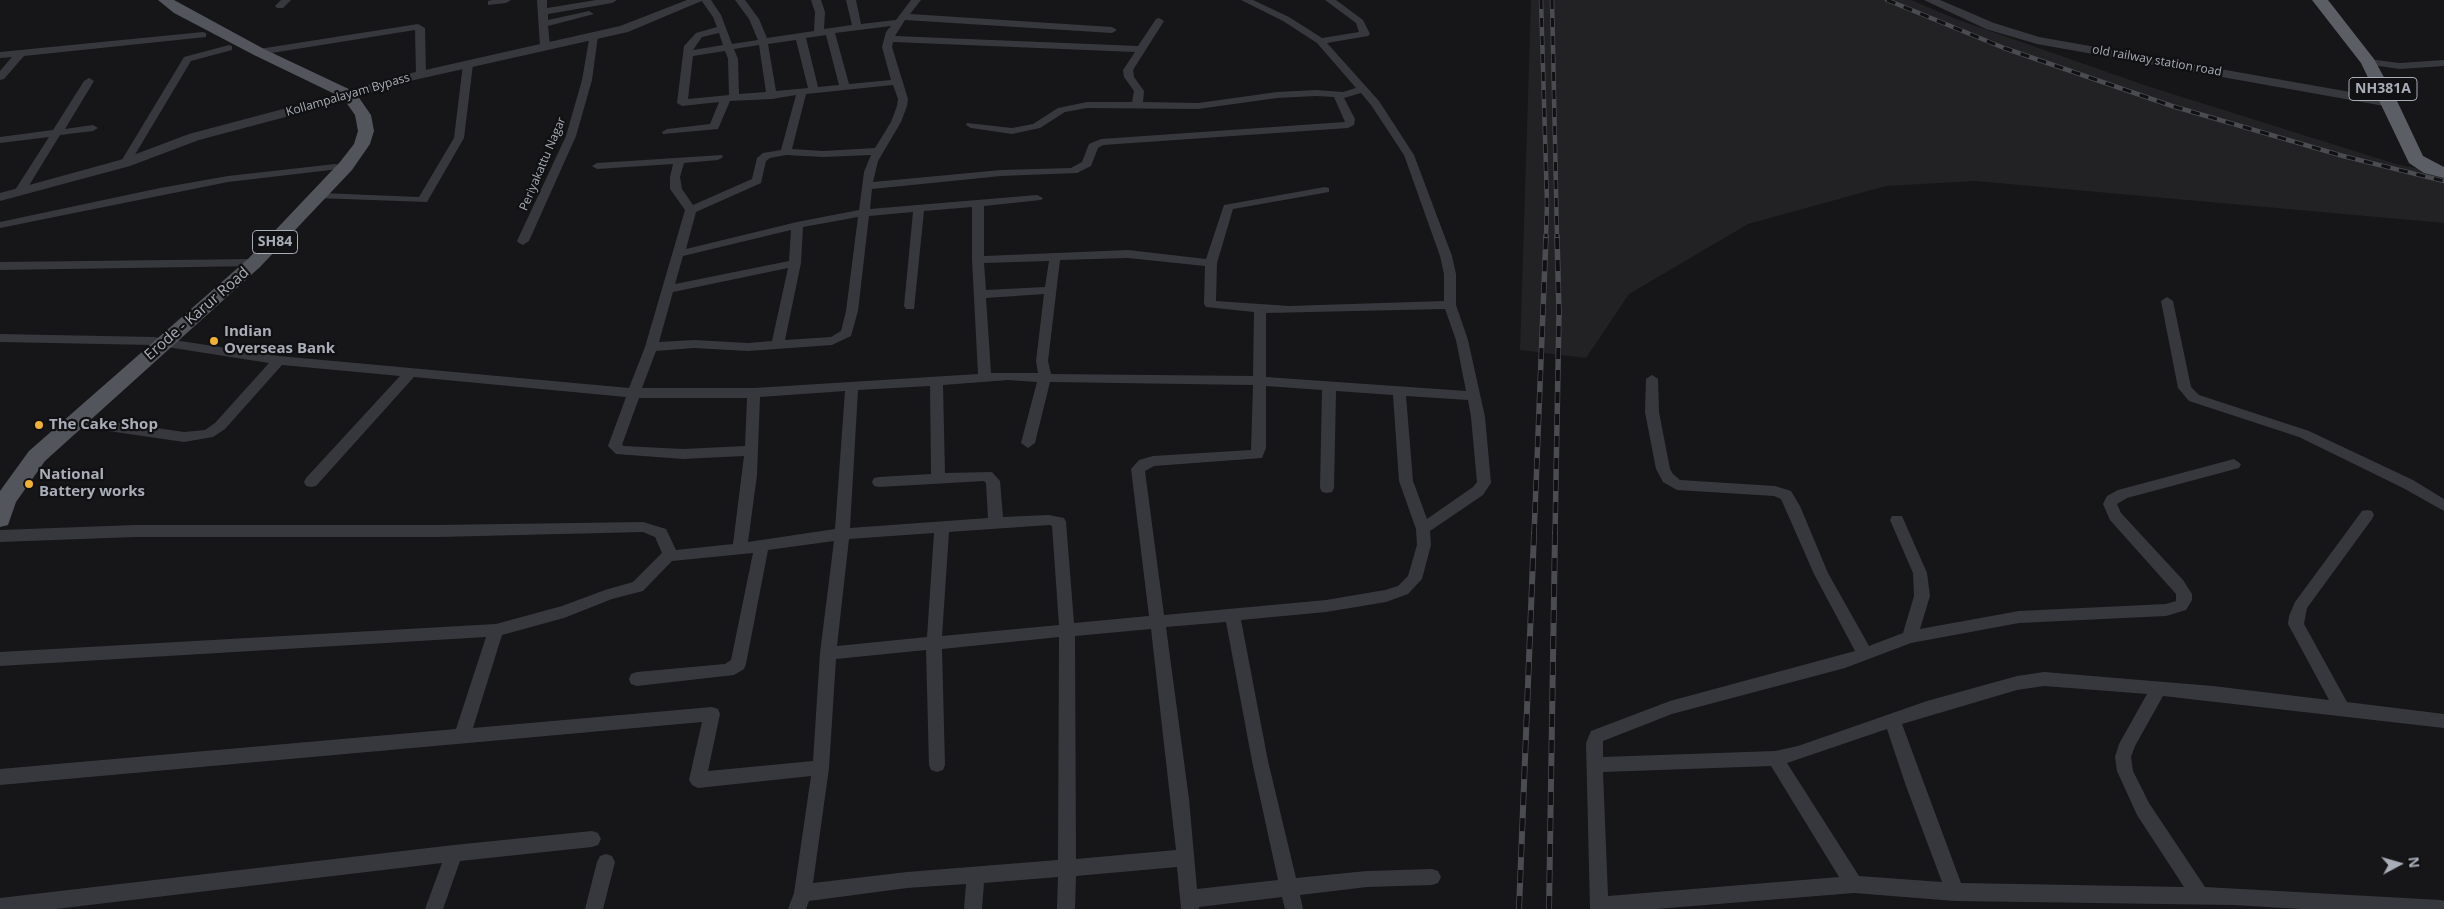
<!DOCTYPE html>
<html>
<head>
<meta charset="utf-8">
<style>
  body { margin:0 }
  #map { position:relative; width:2444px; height:909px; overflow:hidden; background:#161618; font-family:"Open Sans",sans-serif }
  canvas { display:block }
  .north { position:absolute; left:2374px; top:839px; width:50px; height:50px; -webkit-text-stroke:4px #111113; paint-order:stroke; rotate:84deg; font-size:14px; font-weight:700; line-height:20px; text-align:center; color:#a8adb8 }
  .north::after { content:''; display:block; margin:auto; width:18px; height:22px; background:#a8adb8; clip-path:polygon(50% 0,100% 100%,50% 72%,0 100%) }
</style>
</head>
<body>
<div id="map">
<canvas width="2444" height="909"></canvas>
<div class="north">N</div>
</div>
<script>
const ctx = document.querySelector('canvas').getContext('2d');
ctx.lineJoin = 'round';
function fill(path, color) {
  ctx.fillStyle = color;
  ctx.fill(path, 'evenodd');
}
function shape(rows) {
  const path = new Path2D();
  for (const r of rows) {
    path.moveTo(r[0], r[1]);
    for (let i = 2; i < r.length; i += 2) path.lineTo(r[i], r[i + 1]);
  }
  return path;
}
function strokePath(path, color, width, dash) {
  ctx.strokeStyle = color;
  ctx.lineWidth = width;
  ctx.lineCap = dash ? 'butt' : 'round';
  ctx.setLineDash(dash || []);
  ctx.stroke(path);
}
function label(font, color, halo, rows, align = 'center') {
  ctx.font = font + ' "Open Sans",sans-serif';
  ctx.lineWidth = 4.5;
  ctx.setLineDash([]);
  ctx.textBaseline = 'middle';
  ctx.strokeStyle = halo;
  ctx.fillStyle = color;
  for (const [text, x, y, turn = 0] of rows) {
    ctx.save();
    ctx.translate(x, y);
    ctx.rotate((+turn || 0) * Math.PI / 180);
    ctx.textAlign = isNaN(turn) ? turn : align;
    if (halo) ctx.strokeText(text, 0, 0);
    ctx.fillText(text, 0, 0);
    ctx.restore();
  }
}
fill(shape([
  [1531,0,1911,0,1956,19,2147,86,2396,164,2444,174,2444,223,1975,181,1886,186,1748,224,1629,294,1586,358,1520,350]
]), '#222225');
fill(shape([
  [281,0,291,0,283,8,277,8,275,6,281,0],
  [492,0,511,0,506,3,488,5,488,1,492,0],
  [537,0,547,0,547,8,596,0,617,0,612,3,548,14,548,20,589,11,594,14,548,26,550,46,545,49,540,46,537,0],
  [701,0,711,0,721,15,732,44,758,40,749,19,735,0,745,0,759,19,767,38,814,31,815,12,811,0,821,0,825,12,824,29,852,25,846,0,856,0,861,24,896,20,911,0,921,0,910,14,1112,27,1117,30,1112,33,905,20,895,36,1138,46,1156,19,1159,18,1164,21,1133,70,1134,77,1144,91,1143,102,1198,103,1277,92,1316,90,1343,92,1356,88,1317,43,1283,21,1241,0,1253,0,1289,17,1322,38,1359,32,1356,23,1325,0,1336,0,1363,20,1370,34,1368,36,1327,43,1379,101,1414,155,1452,256,1456,274,1456,305,1468,340,1485,417,1491,483,1483,495,1430,531,1431,545,1422,579,1408,594,1386,602,1326,612,1241,620,1268,761,1296,878,1367,871,1432,869,1438,871,1441,877,1438,883,1432,885,1367,887,1300,895,1303,909,1285,909,1282,897,1199,907,1199,909,1181,909,1177,867,1076,876,1075,909,1057,909,1058,877,984,883,982,909,964,909,966,884,907,888,809,901,806,909,788,909,794,893,811,776,698,788,692,785,689,780,702,722,0,785,0,769,456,729,486,637,0,666,0,652,496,624,562,606,605,590,633,582,662,553,655,537,643,532,438,537,135,537,0,542,0,530,135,525,438,525,643,522,666,529,676,550,733,544,744,456,683,459,616,454,608,446,626,397,414,377,316,486,311,487,306,486,304,482,306,478,400,376,282,365,225,429,213,437,184,442,74,426,67,421,74,416,184,432,205,430,215,423,269,363,154,345,0,342,0,334,154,337,279,356,629,388,645,347,685,210,670,189,670,177,673,164,597,169,592,166,597,163,722,155,723,157,718,160,684,163,680,177,682,189,693,205,752,179,757,158,763,153,781,150,796,95,772,99,730,101,718,129,663,134,662,132,667,129,710,124,719,102,682,106,677,103,684,46,696,33,717,27,713,17,701,0],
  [891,26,886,32,882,47,891,80,849,84,835,33,891,26],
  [719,33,723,45,693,50,702,37,719,33],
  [826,35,839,85,818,87,806,38,826,35],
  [796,40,808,88,776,91,768,44,796,40],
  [893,42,1135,52,1123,70,1124,77,1134,91,1132,102,1087,102,1058,108,1033,124,1012,128,967,123,966,125,971,128,1012,134,1040,128,1065,112,1087,108,1198,109,1277,98,1316,96,1334,97,1345,122,1101,139,1089,144,1082,162,1071,168,1001,170,873,182,878,161,901,122,907,106,908,99,892,47,893,42],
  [759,45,766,92,739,94,738,59,734,49,759,45],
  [725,51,728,59,729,95,688,99,693,56,725,51],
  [893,85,898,99,897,106,891,122,875,148,823,151,792,149,806,94,893,85],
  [1361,93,1371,105,1404,155,1440,256,1444,274,1444,301,1289,306,1216,301,1217,263,1233,209,1329,192,1329,188,1325,187,1224,205,1206,259,1128,250,984,256,984,206,1041,200,1043,198,1037,195,870,209,872,189,1001,176,1077,173,1091,166,1098,148,1103,145,1348,128,1354,125,1355,119,1344,98,1361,93],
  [786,155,823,157,871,155,864,172,859,210,797,222,686,249,696,212,761,183,766,161,770,158,786,155],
  [972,207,972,260,978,374,754,388,642,388,656,351,694,348,748,351,832,345,851,336,858,311,869,216,913,212,904,306,906,309,914,309,924,211,972,207],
  [858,217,846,311,841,331,831,337,785,340,801,263,803,227,858,217],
  [791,230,789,261,675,284,683,256,791,230],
  [1128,258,1205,266,1204,304,1206,307,1254,312,1253,376,1051,374,1048,361,1060,260,1128,258],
  [1049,261,1045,287,986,290,984,263,1049,261],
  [788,268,772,341,748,343,694,340,659,342,673,292,788,268],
  [1044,294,1036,361,1038,373,991,373,986,298,1044,294],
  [1445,309,1456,340,1466,391,1266,377,1266,313,1445,309],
  [1008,380,1037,382,1021,443,1028,448,1035,443,1050,382,1253,385,1251,450,1153,456,1139,460,1131,469,1149,616,1074,623,1066,522,1064,518,1049,515,1003,517,1000,481,992,472,945,473,943,385,1008,380],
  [930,386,931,474,879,477,874,478,872,482,874,486,879,487,984,481,986,483,988,518,850,528,858,390,930,386],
  [1266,386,1322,390,1320,488,1322,492,1327,493,1332,492,1334,488,1336,391,1393,395,1399,481,1416,529,1417,545,1408,576,1398,586,1385,590,1326,600,1164,615,1145,471,1154,466,1262,458,1266,448,1266,386],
  [845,391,835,529,748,542,757,475,760,397,845,391],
  [1406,396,1468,400,1471,417,1477,482,1473,487,1427,519,1413,481,1406,396],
  [639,398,747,398,745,446,683,449,624,446,622,445,639,398],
  [1049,525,1052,526,1059,625,942,636,949,532,1049,525],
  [934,533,927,637,837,646,849,539,934,533],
  [834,541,820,653,813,761,708,771,720,714,718,709,712,707,473,728,502,635,564,618,612,599,643,591,672,561,753,553,731,660,725,664,637,672,631,674,629,679,631,684,637,686,734,675,744,669,746,664,768,550,834,541],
  [1226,622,1252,761,1278,880,1197,889,1189,799,1166,627,1226,622],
  [1151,629,1176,850,1076,859,1075,636,1151,629],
  [1059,637,1058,860,907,872,813,883,829,768,836,659,926,650,929,765,931,770,937,772,943,770,945,765,942,649,1059,637],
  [418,24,425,28,426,75,421,78,416,75,415,30,259,55,254,52,259,49,418,24],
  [203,32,206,33,206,37,24,56,4,79,0,80,0,71,12,57,0,58,0,52,203,32],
  [590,34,598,36,592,80,576,136,529,241,523,245,519,243,517,241,566,136,582,80,590,34],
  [229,45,232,46,232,50,191,61,130,163,125,166,121,165,120,163,184,57,229,45],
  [2368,59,2400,63,2444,60,2444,66,2400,69,2365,64,2363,62,2368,59],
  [468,61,473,64,464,138,427,202,316,198,314,196,320,193,419,197,454,138,463,64,468,61],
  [89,78,94,81,65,129,93,125,98,128,93,131,60,135,25,192,17,192,15,190,49,137,0,143,0,137,53,130,84,81,89,78],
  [335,164,339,165,339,169,228,182,0,228,0,222,160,188,228,176,335,164],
  [254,259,260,263,258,266,0,270,0,262,254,259],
  [2167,297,2173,301,2191,387,2199,395,2309,431,2413,480,2444,499,2444,511,2403,488,2299,437,2189,401,2178,388,2161,301,2167,297],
  [1652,375,1658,379,1659,412,1670,469,1673,474,1680,480,1775,486,1791,491,1800,506,1828,573,1869,646,1903,633,1914,596,1913,573,1890,520,1892,516,1902,516,1927,573,1930,596,1920,629,2019,611,2166,604,2176,601,2176,594,2110,520,2103,504,2107,496,2118,490,2234,459,2241,464,2239,468,2127,498,2117,504,2121,513,2183,580,2192,594,2192,600,2186,610,2166,616,2019,623,1911,643,1845,668,1672,714,1603,741,1603,757,1775,751,1798,746,1927,701,2017,676,2044,672,2213,686,2329,700,2288,624,2289,616,2295,602,2362,511,2367,510,2372,511,2374,515,2372,519,2307,608,2304,624,2347,702,2444,714,2444,728,2163,696,2135,746,2131,757,2133,771,2149,803,2205,887,2441,900,2444,901,2444,909,2302,909,2233,905,1955,901,1854,893,1656,909,1590,909,1586,743,1591,731,1670,701,1855,651,1814,574,1781,499,1774,496,1677,490,1663,482,1656,469,1645,412,1646,379,1652,375],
  [2044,686,2147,694,2119,744,2115,757,2117,771,2137,815,2184,887,1961,883,1902,724,2017,690,2044,686],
  [1887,729,1906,786,1942,882,1859,876,1787,763,1887,729],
  [1771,766,1839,877,1608,896,1603,772,1771,766],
  [592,831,598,833,601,839,598,845,592,847,460,861,443,909,425,909,442,863,56,909,0,909,0,898,454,845,592,831],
  [606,854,612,856,615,862,603,909,585,909,597,862,600,856,606,854]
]), '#37383d');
fill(shape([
  [687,0,704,0,628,32,401,83,342,102,199,140,130,166,0,201,0,193,120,160,189,134,332,96,394,77,620,26,687,0],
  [1924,0,1940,0,1994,23,2039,37,2390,99,2397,103,2390,107,2037,44,1986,29,1924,0]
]), '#37383d');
fill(shape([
  [158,0,174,0,264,49,355,92,371,115,374,131,370,144,352,170,260,267,45,461,16,502,8,525,0,527,0,491,29,451,248,259,340,162,354,144,358,131,355,115,343,98,254,55,174,13,158,0]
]), '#53555c');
fill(shape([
  [2312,0,2328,0,2374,59,2398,103,2423,156,2444,167,2444,178,2424,173,2409,163,2361,63,2312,0]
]), '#5b5e65');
const railFar2 = shape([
  [1541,0,1547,203,1546,237],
  [1552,0,1557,237],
  [1887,0,2004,48,2172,106,2343,156,2444,181]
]);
const railFar1 = shape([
  [1534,535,1546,236],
  [1555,535,1559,313,1557,236]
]);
const rail = shape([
  [1519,909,1534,534],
  [1549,909,1555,534]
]);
strokePath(railFar2, '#4a4c52', 4.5);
strokePath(railFar1, '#4a4c52', 5.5);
strokePath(rail, '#4a4c52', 6);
strokePath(railFar2, '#111113', 3, [9]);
strokePath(railFar1, '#111113', 4, [11]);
strokePath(rail, '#111113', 4.5, [13]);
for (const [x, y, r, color] of [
  [214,341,5,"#f2b134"],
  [39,425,5,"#f2b134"],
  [29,484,5,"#f2b134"]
]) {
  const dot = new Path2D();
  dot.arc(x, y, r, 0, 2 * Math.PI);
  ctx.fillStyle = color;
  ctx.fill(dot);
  strokePath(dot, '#111113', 2);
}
label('12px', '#a8adb8', '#111113', [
  ["old railway station road",2157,61,10],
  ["Kollampalayam Bypass",348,95,-16],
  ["Periyakattu Nagar",543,164,-67]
]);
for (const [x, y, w] of [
  [2383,89,68],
  [275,242,45]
]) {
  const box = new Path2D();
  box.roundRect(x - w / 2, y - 11.5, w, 23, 4);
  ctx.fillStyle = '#111113';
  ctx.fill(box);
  strokePath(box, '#a8adb8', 1);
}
label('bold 14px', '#a8adb8', null, [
  ["NH381A",2383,89],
  ["SH84",275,242]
]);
label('15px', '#a8adb8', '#111113', [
  ["Erode - Karur Road",197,314,-41]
]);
label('bold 15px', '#a8adb8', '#111113', [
  ["Indian",224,332],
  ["Overseas Bank",224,349],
  ["The Cake Shop",49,425],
  ["National",39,475],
  ["Battery works",39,492]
], 'left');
</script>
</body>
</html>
